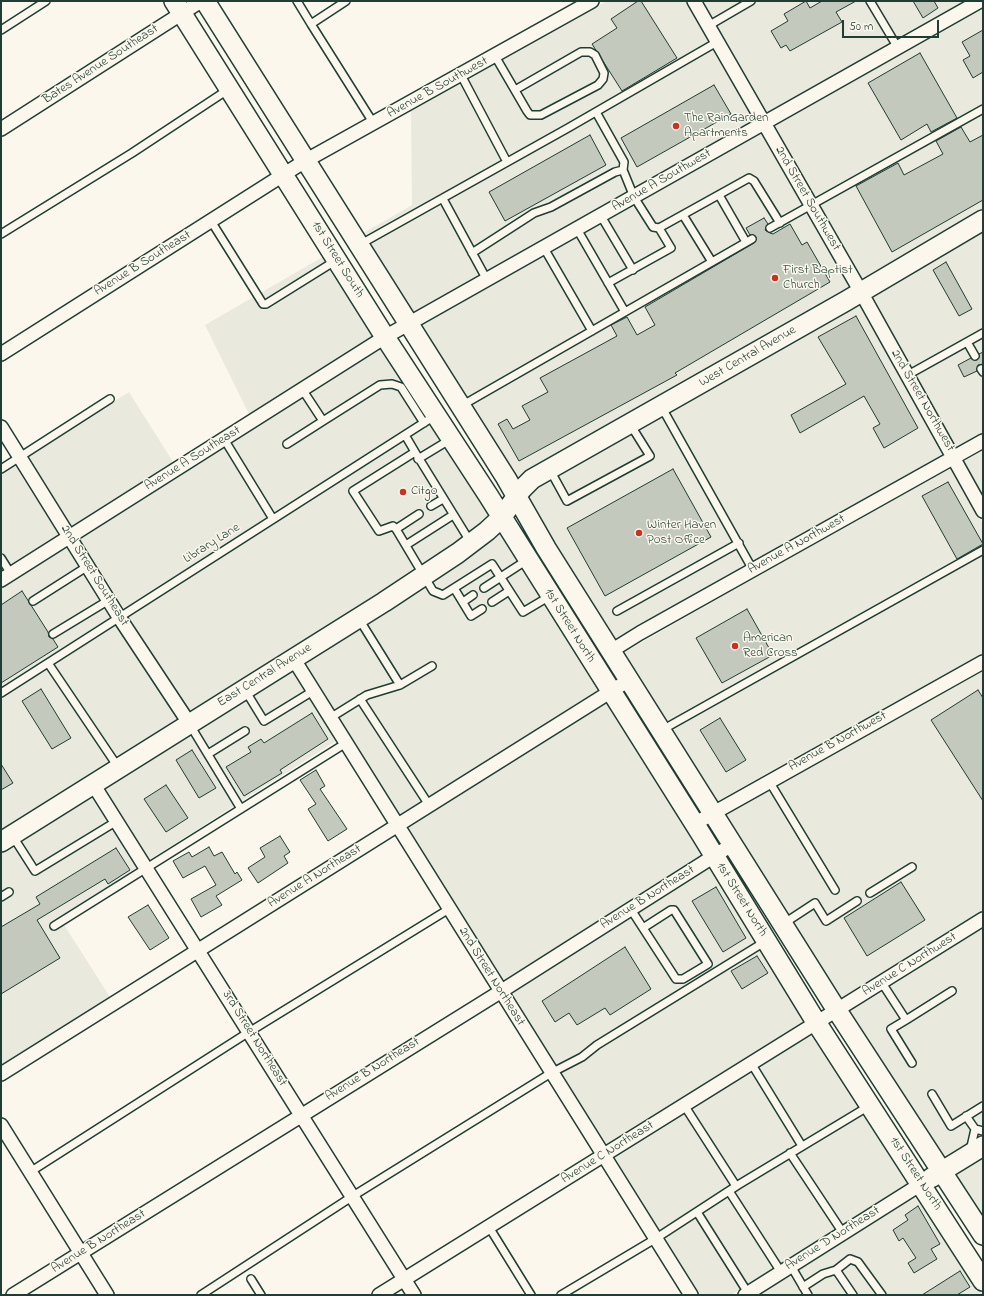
<!DOCTYPE html>
<html>
<head>
<meta charset="utf-8">
<style>
  body { margin:0 }
  #map { position:relative; width:984px; height:1296px; overflow:hidden; background:#fbf7ec; font-family:"Indie Flower",sans-serif }
  canvas { display:block }
  .frame { position:absolute; inset:0; border:2px solid #1f3d34; pointer-events:none }
  .scale { position:absolute; left:842px; top:20px; width:97px; height:18px; box-sizing:border-box; border:2px solid #1f3d34; border-top:0; padding-left:5px; font-size:12px; line-height:14px; white-space:nowrap; color:#1f3d34; -webkit-text-stroke:3px #fbf7ec; paint-order:stroke }
</style>
</head>
<body>
<div id="map">
<canvas width="984" height="1296"></canvas>
<div class="frame"></div>
<div class="scale">50 m</div>
</div>
<script>
const ctx = document.querySelector('canvas').getContext('2d');
ctx.lineJoin = 'round';
function fill(path, color) {
  ctx.fillStyle = color;
  ctx.fill(path, 'evenodd');
}
function shape(rows) {
  const path = new Path2D();
  for (const r of rows) {
    path.moveTo(r[0], r[1]);
    for (let i = 2; i < r.length; i += 2) path.lineTo(r[i], r[i + 1]);
  }
  return path;
}
function strokePath(path, color, width, dash) {
  ctx.strokeStyle = color;
  ctx.lineWidth = width;
  ctx.lineCap = dash ? 'butt' : 'round';
  ctx.setLineDash(dash || []);
  ctx.stroke(path);
}
function label(font, color, halo, rows, align = 'center') {
  ctx.font = font + ' "Indie Flower",sans-serif';
  ctx.lineWidth = 3;
  ctx.setLineDash([]);
  ctx.textBaseline = 'middle';
  ctx.strokeStyle = halo;
  ctx.fillStyle = color;
  for (const [text, x, y, turn = 0] of rows) {
    ctx.save();
    ctx.translate(x, y);
    ctx.rotate((+turn || 0) * Math.PI / 180);
    ctx.textAlign = isNaN(turn) ? turn : align;
    if (halo) ctx.strokeText(text, 0, 0);
    ctx.fillText(text, 0, 0);
    ctx.restore();
  }
}
fill(shape([
  [607,1,686,1,754,121,410,315,360,235,412,205,411,111],
  [702,1,965,1,765,114],
  [983,8,983,212,862,282,773,127],
  [761,134,851,289,517,483,418,327],
  [983,229,983,432,956,448,912,373,870,295],
  [326,255,376,334,249,414,205,325],
  [858,302,944,454,613,642,525,498,537,485],
  [384,347,492,516,483,525,380,595,190,714,80,539],
  [129,392,173,462,175,461,72,527,27,455],
  [983,450,983,497,963,461],
  [15,462,60,534,1,571,1,471],
  [951,467,983,524,983,653,714,803,621,654],
  [500,529,601,688,399,816,302,661],
  [68,546,179,721,1,832,1,589],
  [291,668,336,741,149,860,103,786],
  [983,670,983,910,869,982,838,1000,722,815],
  [609,701,704,853,502,982,407,828],
  [92,794,138,867,59,917,110,997,1,1065,1,850],
  [712,866,807,1020,605,1146,510,995],
  [983,928,983,1137,944,1161,846,1012,877,995],
  [815,1032,912,1181,731,1295,699,1295,613,1159],
  [983,1155,983,1223,952,1174],
  [920,1194,983,1295,759,1295]
]), '#eae9de');
const building = shape([
  [638,1,641,1,677,58,622,91,592,44,617,28,611,19,638,1],
  [806,1,810,8,822,1,856,1,836,12,842,22,790,51,786,45,781,48,771,31,788,21,784,14,806,1],
  [913,1,934,1,938,8,923,18,913,1],
  [983,30,983,72,973,78,963,60,970,56,962,42,983,30],
  [920,53,957,118,931,132,927,124,901,140,868,83,920,53],
  [714,85,731,114,637,167,621,138,714,85],
  [961,127,970,142,983,135,983,200,892,252,856,186,898,163,904,175,943,154,936,141,961,127],
  [590,135,606,165,505,221,489,192,590,135],
  [764,218,768,224,765,230,770,233,773,234,790,224,802,245,807,242,830,282,675,373,677,375,519,461,498,424,507,419,513,429,530,420,522,406,548,392,540,378,617,336,611,325,627,317,637,335,655,325,645,307,754,243,756,237,754,235,750,235,746,228,764,218],
  [946,262,972,309,959,316,933,270,946,262],
  [856,316,918,428,884,448,873,428,880,424,864,396,800,433,791,415,846,384,818,337,856,316],
  [983,352,983,364,978,365,977,371,964,377,958,365,971,358,977,360,979,358,979,354,983,352],
  [673,469,711,537,605,596,567,528,673,469],
  [948,482,983,544,957,559,922,496,948,482],
  [22,591,48,632,49,637,53,639,58,647,1,683,1,605,22,591],
  [747,609,773,655,722,683,696,638,747,609],
  [41,689,71,738,52,749,22,701,41,689],
  [978,690,983,698,983,801,931,720,978,690],
  [312,713,328,739,280,770,282,773,244,796,226,767,251,752,248,747,261,739,264,743,312,713],
  [720,718,746,760,726,772,700,730,720,718],
  [192,750,216,788,199,798,176,760,192,750],
  [1,764,13,783,1,790,1,764],
  [316,770,325,786,320,789,347,829,328,841,308,809,316,804,300,780,316,770],
  [166,785,188,818,166,832,144,799,166,785],
  [280,836,290,852,284,856,288,863,258,883,248,868,265,857,260,848,280,836],
  [209,847,214,856,222,852,235,874,237,872,242,880,216,896,222,905,201,917,191,899,216,885,205,866,183,878,173,861,189,852,192,857,209,847],
  [116,848,130,870,108,884,105,879,37,920,60,958,1,994,1,927,40,904,36,897,116,848],
  [901,882,925,920,867,956,844,918,901,882],
  [716,887,746,938,723,952,692,901,716,887],
  [148,905,169,938,150,950,128,917,148,905],
  [625,947,651,989,610,1015,605,1008,577,1025,569,1013,555,1022,542,1001,625,947],
  [757,956,768,973,742,989,731,971,757,956],
  [918,1206,940,1244,931,1249,937,1259,914,1273,908,1263,916,1258,903,1238,899,1241,893,1230,908,1220,905,1215,918,1206],
  [960,1271,970,1287,957,1295,922,1295,960,1271]
]);
fill(building, '#c4c9be');
strokePath(building, '#1f3d34', 1);
const lane = shape([
  [297,1,311,24],
  [346,1,311,24,374,124],
  [870,1,898,48],
  [708,26,751,1],
  [1,30,46,1],
  [495,56,527,111,530,115,541,115,598,85,603,79,604,73,595,55,590,52,581,52,515,90],
  [461,75,507,162],
  [596,112,624,162,623,170,634,197,653,227,659,228,749,178,754,181,780,223],
  [719,195,746,242],
  [443,199,487,280],
  [683,215,712,262],
  [601,216,633,270],
  [211,221,263,304,266,304,335,261],
  [770,228,983,109],
  [577,229,625,312],
  [1,234,132,153,229,89],
  [359,245,568,128,717,42],
  [544,248,592,331],
  [472,253,534,213,551,207,615,172,623,170],
  [608,283,671,248,659,228],
  [967,342,975,356],
  [981,369,983,372],
  [906,376,983,333],
  [461,406,752,239],
  [661,406,753,570],
  [323,421,380,385,392,384,401,387,424,423],
  [405,435,415,452],
  [224,439,273,519],
  [287,444,323,421,302,389],
  [418,459,451,439],
  [1,469,110,399],
  [550,470,567,501,650,456,630,424],
  [431,506,443,499],
  [396,529,419,514],
  [471,543,415,452,353,491,379,531,393,526,396,529,433,591,443,595,492,564,523,612,550,596],
  [406,545,453,515],
  [1,558,11,574],
  [454,588,471,616,482,609],
  [484,588,527,560],
  [33,601,88,566],
  [463,602,473,595],
  [492,602,509,591],
  [617,611,739,543],
  [53,634,109,600],
  [48,663,118,767],
  [400,685,432,666],
  [245,690,264,721,313,691],
  [1,693,436,415],
  [360,699,429,805],
  [330,718,367,695,400,685,359,619],
  [190,725,241,809],
  [662,730,983,550],
  [208,754,245,731],
  [769,781,835,890],
  [12,835,35,871,117,821],
  [870,893,912,867],
  [1,897,9,892],
  [630,908,676,979,683,979,708,964,674,910,671,910,643,928],
  [783,924,815,903,826,921,857,901],
  [54,926,346,743],
  [882,983,906,1020,952,991],
  [906,1020,891,1029,912,1063],
  [751,1063,802,1146],
  [932,1094,951,1126,983,1106],
  [684,1105,736,1186],
  [966,1116,975,1129,970,1151],
  [975,1129,983,1131],
  [790,1153,843,1233],
  [30,1172,249,1032,449,909],
  [729,1191,781,1272],
  [697,1212,748,1293],
  [489,1227,531,1295],
  [791,1266,808,1295],
  [836,1270,850,1259,858,1262,882,1295],
  [251,1279,261,1295],
  [803,1287,823,1274,836,1270,853,1295],
  [201,1295,353,1196,551,1073,582,1057,597,1045,766,941],
  [561,1295,655,1239,738,1185,869,1106]
]);
const street = shape([
  [694,1,861,292,983,511],
  [1,129,201,1],
  [1,354,305,161,592,1],
  [1,427,119,617,189,723],
  [1,580,385,337,980,1],
  [611,651,640,633,983,441],
  [293,658,691,1295],
  [93,784,414,1295],
  [694,824,983,662],
  [1,1074,629,680],
  [1,1125,107,1295],
  [13,1295,500,992,733,844],
  [379,1295,983,919],
  [745,1295,921,1184]
]);
const secondary = shape([
  [174,1,385,337,488,495,701,834,816,1022,983,1281],
  [205,1,506,478,546,548,836,1009,983,1235],
  [1,842,384,602,458,553,487,531,501,518,522,489,532,479,846,301,983,220],
  [931,1178,983,1146]
]);
strokePath(lane, '#1f3d34', 10);
strokePath(street, '#1f3d34', 16);
strokePath(secondary, '#1f3d34', 22);
strokePath(lane, '#fbf7ec', 7);
strokePath(street, '#fbf7ec', 13);
strokePath(secondary, '#fbf7ec', 19);
for (const [x, y, r, color] of [
  [676,126,4,"#c8321e"],
  [775,278,4,"#c8321e"],
  [403,492,4,"#c8321e"],
  [639,533,4,"#c8321e"],
  [735,646,4,"#c8321e"]
]) {
  const dot = new Path2D();
  dot.arc(x, y, r, 0, 2 * Math.PI);
  ctx.fillStyle = color;
  ctx.fill(dot);
  strokePath(dot, '#fbf7ec', 1.5);
}
label('13px', '#1f3d34', '#fbf7ec', [
  ["Bates Avenue Southeast",101,65,-33],
  ["Avenue B Southwest",438,88,-29],
  ["Avenue A Southwest",662,181,-30],
  ["2nd Street Southwest",807,199,60],
  ["1st Street South",337,260,58],
  ["Avenue B Southeast",143,264,-32],
  ["West Central Avenue",748,357,-30],
  ["2nd Street Northwest",922,401,60],
  ["Avenue A Southeast",193,459,-32],
  ["Library Lane",212,544,-32],
  ["Avenue A Northwest",797,545,-29],
  ["2nd Street Southeast",94,576,58],
  ["1st Street North",569,626,58],
  ["East Central Avenue",265,676,-32],
  ["Avenue B Northwest",838,742,-29],
  ["Avenue A Northeast",315,877,-32],
  ["Avenue B Northeast",648,898,-32],
  ["1st Street North",741,900,58],
  ["Avenue C Northwest",910,965,-32],
  ["2nd Street Northeast",491,977,58],
  ["3rd Street Northeast",254,1039,58],
  ["Avenue B Northeast",373,1070,-32],
  ["Avenue C Northeast",608,1153,-32],
  ["1st Street North",915,1174,57],
  ["Avenue D Northeast",833,1239,-32],
  ["Avenue B Northeast",99,1242,-32]
]);
label('13px', '#1f3d34', '#fbf7ec', [
  ["The RainGarden",684,119],
  ["Apartments",684,134],
  ["First Baptist",783,271],
  ["Church",783,286],
  ["Citgo",411,492],
  ["Winter Haven",647,526],
  ["Post Office",647,541],
  ["American",743,639],
  ["Red Cross",743,654]
], 'left');
</script>
</body>
</html>
